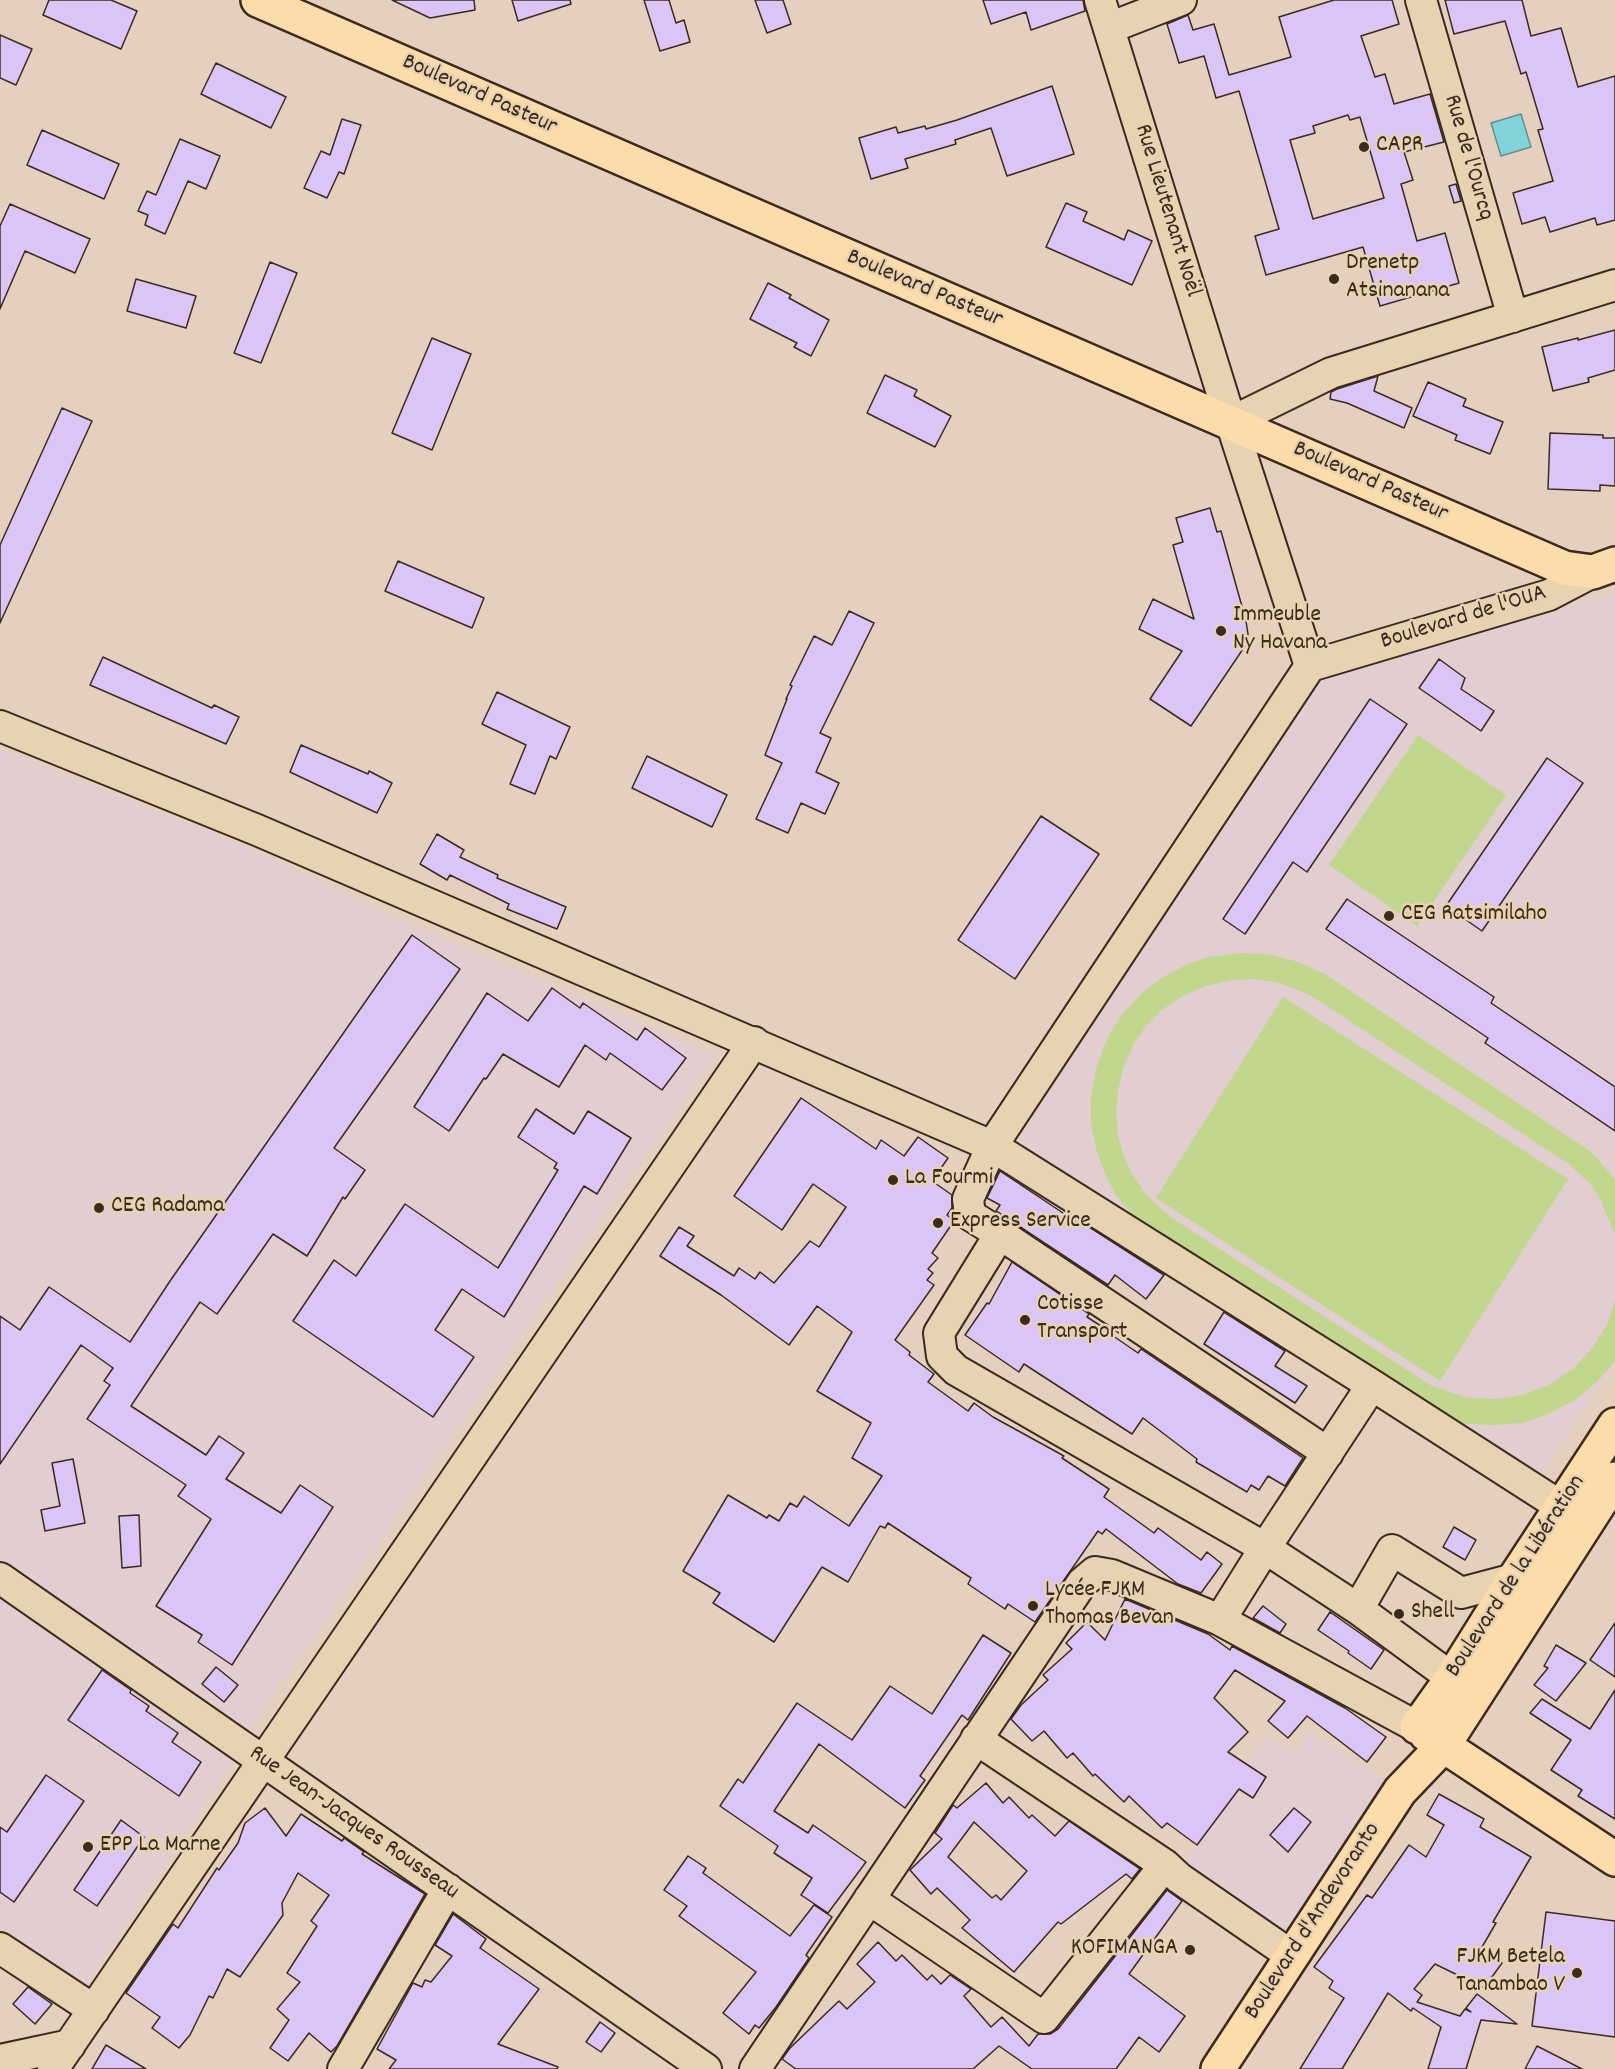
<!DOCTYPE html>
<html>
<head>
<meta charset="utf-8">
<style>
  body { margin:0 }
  canvas { display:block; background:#e5d0bf }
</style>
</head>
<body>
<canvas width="1615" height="2069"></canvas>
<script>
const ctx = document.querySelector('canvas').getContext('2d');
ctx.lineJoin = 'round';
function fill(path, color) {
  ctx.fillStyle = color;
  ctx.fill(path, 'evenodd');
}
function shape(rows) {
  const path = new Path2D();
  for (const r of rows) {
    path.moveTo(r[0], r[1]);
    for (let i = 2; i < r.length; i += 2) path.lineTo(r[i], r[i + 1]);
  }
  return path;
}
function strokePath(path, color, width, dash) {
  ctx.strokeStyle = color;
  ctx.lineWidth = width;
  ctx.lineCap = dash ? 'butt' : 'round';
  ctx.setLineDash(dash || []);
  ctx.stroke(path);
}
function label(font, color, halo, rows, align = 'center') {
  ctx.font = font + ' Dekko,sans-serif';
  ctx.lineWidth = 5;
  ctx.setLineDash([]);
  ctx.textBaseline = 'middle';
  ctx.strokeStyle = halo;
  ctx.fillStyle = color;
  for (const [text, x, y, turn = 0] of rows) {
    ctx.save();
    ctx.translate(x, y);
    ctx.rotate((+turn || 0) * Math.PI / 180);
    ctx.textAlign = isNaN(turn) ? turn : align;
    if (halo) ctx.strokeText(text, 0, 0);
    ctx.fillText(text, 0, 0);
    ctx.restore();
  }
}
fill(shape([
  [1615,594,1615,1363,1533,1488,1015,1147,1310,685,1437,639],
  [0,749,238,843,395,918,715,1055,248,1733,0,1559],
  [0,1596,239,1752,80,1995,0,1942],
  [1308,1731,1398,1789,1290,1949,1179,1872,1266,1736,1294,1754]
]), '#e2cdd0');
fill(shape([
  [1418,735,1506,795,1417,926,1329,865],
  [1241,953,1267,954,1295,961,1325,974,1591,1152,1615,1179,1615,1234,1601,1201,1592,1186,1569,1164,1308,994,1277,982,1252,979,1232,980,1206,986,1182,996,1162,1010,1146,1026,1133,1045,1123,1068,1118,1091,1116,1111,1118,1136,1123,1154,1131,1172,1144,1192,1161,1209,1178,1222,1432,1386,1468,1398,1498,1399,1525,1394,1549,1385,1574,1368,1593,1347,1607,1325,1615,1301,1615,1361,1597,1382,1575,1400,1546,1415,1521,1423,1494,1425,1465,1424,1443,1418,1148,1230,1135,1218,1116,1195,1105,1174,1097,1152,1091,1124,1091,1098,1096,1068,1107,1039,1120,1017,1142,993,1163,977,1188,964,1209,957],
  [1283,997,1568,1179,1440,1381,1156,1198]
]), '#c1d78d');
const water = shape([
  [1521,114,1531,147,1501,156,1491,123,1521,114]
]);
fill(water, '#81d2da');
strokePath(water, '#658f8f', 1.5);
const building = shape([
  [49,0,111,0,137,11,121,49,43,15,49,0],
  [392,0,474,0,475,10,430,18,392,0],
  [512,0,570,0,571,4,518,21,512,0],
  [644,0,669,0,676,23,684,20,690,42,660,51,644,0],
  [755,0,783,0,791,24,767,33,755,0],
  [983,0,1083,0,1085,11,1031,30,1026,12,991,24,983,0],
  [1334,0,1392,0,1399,24,1361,36,1375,77,1385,74,1394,104,1430,94,1444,142,1404,152,1413,180,1401,184,1417,241,1445,233,1459,283,1380,306,1363,247,1266,275,1255,236,1279,229,1239,91,1216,98,1204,56,1179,63,1167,24,1188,15,1193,30,1214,24,1229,75,1291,57,1279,17,1334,0],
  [1348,115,1350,120,1360,117,1384,198,1313,219,1290,140,1315,133,1313,126,1348,115],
  [1445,0,1522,0,1531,36,1561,28,1578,87,1615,76,1615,220,1597,225,1595,218,1550,232,1545,217,1522,224,1513,193,1553,181,1538,130,1543,129,1526,72,1521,74,1505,21,1454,34,1445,0],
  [0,35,32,49,16,85,0,78,0,35],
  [216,63,286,97,271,128,201,94,216,63],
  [1052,86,1074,154,1007,176,991,128,955,140,956,144,905,159,908,168,871,179,859,138,896,127,898,133,925,126,926,129,957,120,1052,86],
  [342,119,361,125,344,174,339,172,327,198,304,188,321,151,330,155,342,119],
  [42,130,119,164,104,199,27,165,42,130],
  [180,139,220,156,206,189,188,181,165,234,145,225,148,215,138,211,147,191,156,195,180,139],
  [1456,184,1461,201,1454,203,1449,186,1456,184],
  [1066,203,1087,212,1083,221,1116,236,1124,240,1128,230,1152,241,1132,285,1046,247,1066,203],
  [10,204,90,239,75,273,25,251,0,309,0,226,10,204],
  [270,262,297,273,261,363,234,353,270,262],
  [136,279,196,296,186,328,127,311,136,279],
  [768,283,791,295,789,298,829,320,811,356,794,347,797,343,750,319,768,283],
  [1615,330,1615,370,1588,378,1589,382,1553,391,1542,347,1578,338,1578,340,1615,330],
  [432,338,471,354,432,450,392,433,432,338],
  [885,375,917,390,914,396,951,416,935,447,867,413,885,375],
  [1378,376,1374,391,1412,408,1404,428,1347,403,1330,399,1331,392,1337,389,1378,376],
  [1428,382,1466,399,1463,406,1503,422,1490,454,1455,440,1457,435,1413,416,1428,382],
  [62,408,92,421,0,623,0,545,62,408],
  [1550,433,1603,435,1603,438,1615,438,1615,486,1600,485,1600,491,1548,489,1550,433],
  [1210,508,1217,532,1221,531,1246,621,1248,634,1245,646,1191,726,1150,699,1182,651,1139,629,1153,599,1194,619,1173,545,1183,542,1176,518,1210,508],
  [398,561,484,598,472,628,385,591,398,561],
  [849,611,874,623,820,733,831,738,816,772,839,783,825,814,801,803,788,833,756,819,782,763,765,755,787,699,786,699,792,686,790,685,814,636,832,645,849,611],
  [103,657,212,708,214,705,239,717,226,744,90,685,103,657],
  [1439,659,1465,678,1461,689,1494,711,1481,731,1419,688,1439,659],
  [497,692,570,727,556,759,550,756,535,794,510,784,526,745,482,724,497,692],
  [1370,699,1407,724,1307,872,1293,862,1245,934,1223,919,1370,699],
  [301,745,368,774,369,771,392,783,377,813,290,772,301,745],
  [647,756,727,795,712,827,632,788,647,756],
  [1547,758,1583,783,1482,931,1446,906,1547,758],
  [1041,816,1099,854,1015,979,958,940,1041,816],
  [437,834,464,850,460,857,498,875,497,878,566,907,557,929,507,909,509,904,450,875,447,880,420,864,437,834],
  [1347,899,1494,997,1491,1003,1615,1087,1615,1131,1485,1043,1488,1038,1326,929,1347,899],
  [412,935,460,969,334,1148,365,1170,345,1199,343,1197,307,1256,273,1234,217,1314,200,1302,131,1406,206,1455,219,1436,244,1453,226,1479,281,1513,300,1485,333,1507,232,1665,198,1642,202,1635,156,1606,211,1519,178,1496,186,1485,87,1419,110,1385,104,1381,113,1368,81,1345,0,1464,0,1316,20,1330,49,1287,130,1342,170,1281,412,935],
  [552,988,580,1008,583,1003,637,1040,645,1028,686,1058,662,1090,610,1053,606,1060,585,1045,559,1087,503,1054,486,1079,484,1078,449,1131,414,1107,487,993,528,1021,552,988],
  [801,1098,876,1149,881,1140,904,1156,918,1137,948,1158,932,1181,952,1195,952,1208,947,1215,954,1221,932,1253,938,1258,928,1269,933,1273,927,1280,934,1285,895,1340,910,1352,909,1355,934,1374,928,1382,968,1411,974,1403,993,1417,1064,1456,1062,1458,1109,1489,1104,1497,1154,1533,1158,1528,1201,1560,1207,1552,1222,1564,1201,1593,1178,1584,1106,1529,1102,1534,1098,1531,1035,1622,1008,1604,1005,1609,968,1584,971,1578,888,1523,885,1528,880,1526,848,1582,822,1567,774,1642,713,1603,720,1593,683,1571,728,1495,767,1518,769,1515,779,1521,790,1503,797,1507,804,1496,849,1526,882,1476,852,1458,871,1423,817,1391,852,1332,817,1306,789,1345,721,1295,660,1256,679,1227,694,1236,687,1246,734,1276,739,1268,755,1279,760,1272,774,1283,810,1241,819,1247,846,1207,813,1184,782,1230,734,1196,801,1098],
  [536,1109,574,1134,588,1111,631,1138,597,1194,584,1186,504,1317,462,1289,435,1330,474,1357,433,1417,293,1321,334,1260,356,1276,405,1204,498,1268,558,1170,554,1168,557,1163,518,1137,536,1109],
  [1000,1171,1081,1225,1083,1223,1164,1275,1146,1299,1115,1275,1108,1285,996,1211,1000,1205,987,1198,1000,1171],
  [1012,1262,1089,1314,1087,1317,1104,1328,1103,1329,1138,1353,1141,1349,1303,1458,1285,1486,1268,1476,1259,1490,1251,1485,1247,1492,1196,1462,1197,1459,1143,1418,1132,1434,1024,1364,1019,1372,965,1335,987,1303,989,1304,1012,1262],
  [1224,1312,1285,1351,1275,1366,1307,1386,1295,1403,1204,1344,1224,1312],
  [73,1459,85,1523,45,1531,41,1510,60,1506,52,1463,73,1459],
  [139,1515,141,1566,122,1568,119,1516,139,1515],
  [1454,1527,1476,1540,1465,1560,1443,1547,1454,1527],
  [1125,1599,1208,1634,1230,1650,1232,1646,1345,1708,1386,1737,1367,1762,1307,1716,1288,1738,1268,1721,1285,1701,1235,1670,1214,1698,1248,1732,1228,1752,1266,1777,1253,1798,1239,1789,1197,1845,1167,1823,1162,1828,1129,1796,1124,1802,1095,1774,1093,1776,1073,1753,1067,1758,1044,1731,1032,1741,1011,1719,1021,1705,1048,1680,1043,1675,1072,1649,1066,1643,1087,1622,1105,1640,1125,1599],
  [1263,1606,1286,1624,1280,1633,1253,1618,1263,1606],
  [1330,1612,1384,1650,1371,1669,1348,1653,1349,1651,1318,1630,1330,1612],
  [1615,1623,1615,1677,1590,1660,1615,1623],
  [983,1635,1011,1653,968,1720,962,1715,920,1776,925,1780,905,1808,819,1744,774,1811,808,1833,813,1825,866,1862,828,1913,801,1895,812,1878,774,1853,778,1846,720,1806,738,1779,743,1783,797,1703,852,1740,890,1686,932,1714,983,1635],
  [1556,1645,1586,1663,1556,1701,1534,1685,1548,1668,1544,1666,1556,1645],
  [216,1667,238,1685,224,1702,202,1684,216,1667],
  [102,1670,131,1690,130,1693,149,1706,146,1711,178,1733,172,1742,201,1762,179,1796,68,1720,102,1670],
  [1615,1690,1615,1819,1578,1796,1582,1790,1551,1770,1571,1740,1530,1713,1542,1699,1590,1729,1615,1690],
  [46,1775,84,1801,14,1902,0,1892,0,1827,7,1832,46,1775],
  [986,1783,1003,1803,1009,1797,1029,1818,1032,1815,1055,1836,1069,1821,1140,1869,1132,1879,1126,1874,1061,1924,1058,1922,1014,1972,962,1928,970,1920,937,1888,931,1894,910,1870,942,1839,935,1833,953,1805,957,1808,986,1783],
  [974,1822,1027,1871,1001,1900,996,1895,992,1898,948,1857,974,1822],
  [1439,1794,1484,1819,1480,1827,1531,1857,1493,1922,1496,1923,1482,1947,1502,1963,1484,1988,1435,1964,1414,1989,1422,1995,1417,2002,1460,2016,1465,2009,1471,2012,1466,2008,1477,1994,1517,2024,1481,2020,1466,2069,1428,2069,1441,2027,1413,2008,1411,2011,1388,1993,1342,2069,1300,2069,1344,1998,1329,1988,1333,1981,1314,1967,1367,1895,1372,1898,1409,1845,1426,1857,1444,1825,1427,1815,1439,1794],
  [265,1808,286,1836,301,1814,342,1841,344,1838,364,1852,362,1854,425,1894,337,2046,331,2052,309,2033,288,2061,270,2048,289,2020,277,2009,300,1982,287,1973,317,1926,311,1921,329,1895,298,1873,282,1903,283,1915,240,1977,227,1969,213,1998,209,1996,190,2035,179,2048,152,2028,160,2017,126,1993,173,1924,178,1928,217,1868,219,1870,238,1843,245,1823,265,1808],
  [1294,1808,1311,1822,1288,1852,1270,1835,1294,1808],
  [121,1820,144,1837,97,1906,74,1890,121,1820],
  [688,1856,706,1868,703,1873,790,1936,814,1905,832,1917,806,1955,809,1958,776,2007,759,2028,755,2025,749,2034,723,2013,756,1972,679,1916,687,1906,664,1890,688,1856],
  [1167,1890,1182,1901,1129,1974,1185,2016,1159,2052,1139,2037,1116,2069,1032,2069,999,2046,973,2069,796,2069,782,2059,790,2048,839,2001,847,2009,875,1982,857,1964,878,1942,896,1961,902,1955,927,1980,932,1975,941,1984,950,1975,971,1989,964,1996,991,2027,1002,2017,1029,2046,1038,2034,1050,2034,1058,2029,1167,1890],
  [1546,1912,1615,1921,1615,2037,1532,2026,1546,1912],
  [453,1914,486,1939,480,1948,539,1989,498,2044,558,2067,557,2069,389,2069,396,2060,377,2049,413,1983,422,1987,425,1980,431,1982,452,1956,435,1945,453,1914],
  [28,1987,52,2004,35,2024,13,2004,28,1987],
  [600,2022,615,2033,601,2052,586,2042,600,2022],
  [106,2045,146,2069,92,2069,106,2045],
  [1537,2046,1582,2069,1525,2069,1537,2046]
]);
fill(building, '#dbc5f6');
strokePath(building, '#3b2a1e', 1.5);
const minor = shape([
  [1100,0,1231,422,1310,666],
  [1421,0,1513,317],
  [1109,28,1181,0],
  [1231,422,1331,373,1615,285],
  [1310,666,1549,595,1593,572],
  [0,726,257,830,992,1146,1372,1385,1582,1520],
  [1000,1234,970,1215,968,1199,992,1146,1310,666],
  [1328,1453,1000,1234,939,1333,942,1356,956,1370,1265,1548,1358,1609,1452,1678],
  [0,1578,706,2069],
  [1358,1609,1392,1550,1461,1593,1514,1579],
  [1220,1620,1265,1548,1372,1385],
  [976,1739,1165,1865,1179,1878,1292,1956],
  [869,1899,1044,2018,1165,1865],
  [0,1948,94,2010],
  [0,2060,70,2045],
  [53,2069,754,1042],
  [343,2069,448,1889],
  [755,2069,1082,1583,1095,1572,1112,1575,1220,1620,1417,1727]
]);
const major = shape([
  [258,0,1564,568,1593,572,1615,564],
  [1417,1727,1452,1678,1514,1579,1615,1425],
  [1426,1734,1615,1859],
  [1218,2069,1400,1791,1443,1746,1615,1479]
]);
strokePath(minor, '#3b2a1e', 34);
strokePath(major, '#3b2a1e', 38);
strokePath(minor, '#e7d3b1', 30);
strokePath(major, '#fddcac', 33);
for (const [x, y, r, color] of [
  [1364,147,6,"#3b2a1e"],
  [1334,279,6,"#3b2a1e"],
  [1221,631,6,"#3b2a1e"],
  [1389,916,6,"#3b2a1e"],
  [893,1180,6,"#3b2a1e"],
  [99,1208,6,"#3b2a1e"],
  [938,1223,6,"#3b2a1e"],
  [1025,1320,6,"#3b2a1e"],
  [1033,1606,6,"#3b2a1e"],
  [1399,1614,6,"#3b2a1e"],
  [88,1847,6,"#3b2a1e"],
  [1190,1950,6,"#3b2a1e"],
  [1577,1973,6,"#3b2a1e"]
]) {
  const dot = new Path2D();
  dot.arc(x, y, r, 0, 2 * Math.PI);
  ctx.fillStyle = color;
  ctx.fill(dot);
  strokePath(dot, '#e7d3b1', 2);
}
label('24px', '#3b2a1e', '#e7d3b1', [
  ["Boulevard Pasteur",479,96,24],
  ["Rue de l'Ourcq",1467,158,74],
  ["Rue Lieutenant Noël",1166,211,73],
  ["Boulevard Pasteur",924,290,23],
  ["Boulevard Pasteur",1370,483,24],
  ["Boulevard de l'OUA",1464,619,-17],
  ["Boulevard de la Libération",1517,1577,-57],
  ["Rue Jean-Jacques Rousseau",353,1824,35],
  ["Boulevard d'Andevoranto",1314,1922,-57]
]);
label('24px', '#3b2a1e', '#e7d3b1', [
  ["CAPR",1376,147],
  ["Drenetp",1346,265],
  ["Atsinanana",1346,293],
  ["Immeuble",1233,617],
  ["Ny Havana",1233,645],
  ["CEG Ratsimilaho",1401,916],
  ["La Fourmi",905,1180],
  ["CEG Radama",111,1208],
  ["Express Service",950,1223],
  ["Cotisse",1037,1306],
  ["Transport",1037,1334],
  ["Lycée FJKM",1045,1592],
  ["Thomas Bevan",1045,1620],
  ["Shell",1411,1614],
  ["EPP La Marne",100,1847],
  ["KOFIMANGA",1178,1950,"right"],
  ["FJKM Betela",1565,1959,"right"],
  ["Tanambao V",1565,1987,"right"]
], 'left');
</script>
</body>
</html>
